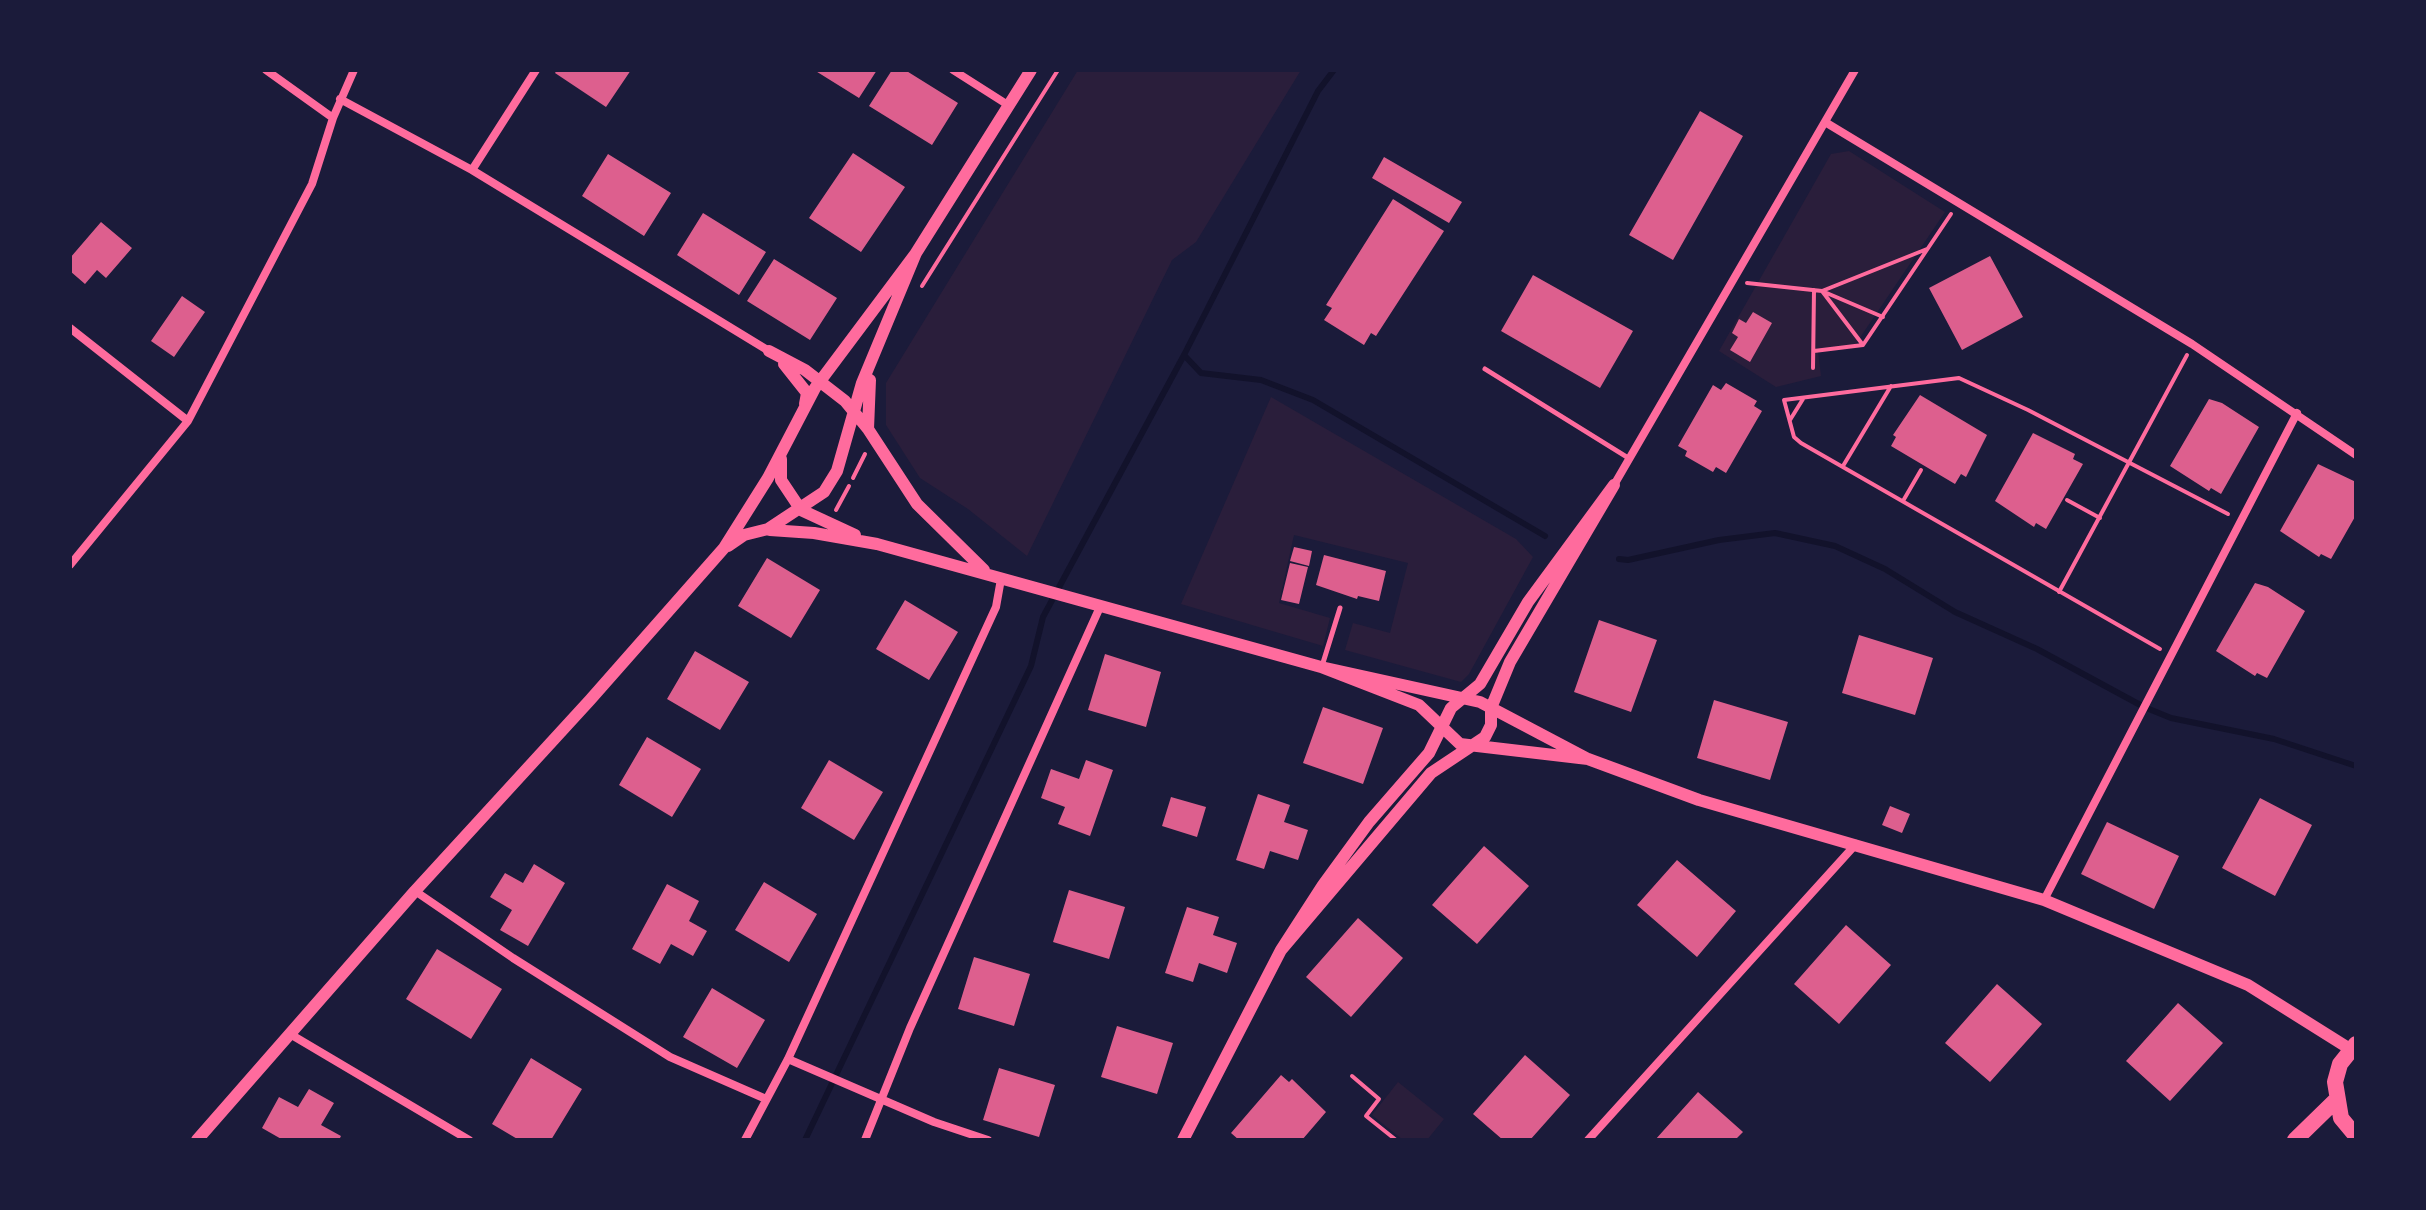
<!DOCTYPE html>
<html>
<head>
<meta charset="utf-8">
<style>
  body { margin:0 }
  #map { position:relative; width:2426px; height:1210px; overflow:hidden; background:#1b1b3a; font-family:"DM Sans",sans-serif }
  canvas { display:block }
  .frame { position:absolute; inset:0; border:72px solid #1b1b3a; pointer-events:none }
</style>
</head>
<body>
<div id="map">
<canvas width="2426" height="1210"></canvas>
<div class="frame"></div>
</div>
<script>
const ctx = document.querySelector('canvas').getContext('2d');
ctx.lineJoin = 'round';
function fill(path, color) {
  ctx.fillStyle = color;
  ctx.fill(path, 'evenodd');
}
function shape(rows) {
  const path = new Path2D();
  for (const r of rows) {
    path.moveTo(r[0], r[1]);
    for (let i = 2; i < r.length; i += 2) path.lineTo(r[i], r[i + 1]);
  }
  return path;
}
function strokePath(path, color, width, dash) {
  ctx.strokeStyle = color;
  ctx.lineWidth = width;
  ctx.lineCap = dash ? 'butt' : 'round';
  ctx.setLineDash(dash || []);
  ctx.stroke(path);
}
fill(shape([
  [1078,70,1301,70,1196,242,1172,260,1027,556,968,509,920,478,886,425,886,383],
  [1849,151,1945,212,1855,345,1818,351,1821,376,1776,387,1719,351,1831,154],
  [1271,397,1516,539,1533,557,1469,674,1461,682,1345,650,1353,623,1390,633,1408,563,1294,535,1279,603,1330,618,1323,646,1181,604],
  [1398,1082,1444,1119,1427,1140,1403,1140,1372,1115]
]), '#2a1e3b');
strokePath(shape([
  [1184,355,1201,373,1261,380,1313,400,1545,536],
  [1619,559,1628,560,1719,540,1775,533,1835,546,1885,569,1955,612,2037,649,2144,707,2171,718,2274,739,2356,766],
  [805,1140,1031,666,1043,617,1184,355,1318,91,1334,70]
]), '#12122b', 6);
fill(shape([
  [557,70,631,70,606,107,555,73],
  [814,70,877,70,859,98],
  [892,70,905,70,958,103,932,145,869,106],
  [1700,111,1743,136,1673,260,1629,235],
  [853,153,905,187,861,252,809,218],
  [608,154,671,193,644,236,582,196],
  [1384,157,1462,202,1449,223,1372,178],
  [1393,199,1444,231,1376,336,1371,333,1364,345,1324,320,1332,308,1326,305],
  [703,213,766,252,739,295,677,255],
  [101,222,132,248,106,278,97,270,85,284,70,271,70,258],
  [1990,256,2023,317,1962,350,1929,288],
  [774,259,837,298,810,340,747,301],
  [1533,275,1633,331,1600,388,1501,331],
  [182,296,205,312,174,357,151,341],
  [1753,312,1772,323,1750,362,1730,350,1738,337,1732,333,1739,319,1746,323],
  [1726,383,1757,401,1754,406,1762,411,1726,473,1716,467,1713,472,1685,456,1687,451,1678,446,1713,385,1721,390],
  [1920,395,1987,435,1966,477,1961,474,1955,484,1891,446,1896,437,1893,435],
  [2209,399,2222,403,2259,427,2221,494,2211,488,2209,491,2170,466],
  [2033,433,2075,454,2073,459,2083,464,2046,529,2036,523,2034,527,1995,501],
  [2318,464,2356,482,2356,515,2331,559,2321,554,2319,557,2280,531],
  [1294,547,1312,551,1309,566,1290,561],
  [1324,555,1386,571,1379,601,1358,596,1357,599,1316,585],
  [767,558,820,590,791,638,738,606],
  [1290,563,1308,567,1299,604,1281,600],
  [2255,583,2268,587,2305,611,2267,678,2257,673,2255,676,2216,651],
  [905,600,958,632,929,680,876,649],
  [1599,620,1657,640,1631,712,1574,692],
  [1859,635,1933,658,1915,715,1842,693],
  [695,651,749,682,720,730,667,699],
  [1105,654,1161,672,1146,727,1088,710],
  [1714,700,1788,722,1770,780,1697,758],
  [1323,707,1383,728,1363,784,1303,763],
  [647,737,701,769,672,817,619,785],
  [829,760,883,792,854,840,801,808],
  [1086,760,1113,770,1090,836,1058,824,1065,807,1041,798,1051,769,1079,779],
  [1258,794,1290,805,1284,822,1308,830,1298,860,1270,851,1264,869,1236,860],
  [1171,797,1206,807,1197,837,1162,826],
  [2260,798,2312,825,2275,896,2222,868],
  [1890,806,1910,814,1902,833,1882,825],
  [2107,822,2179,856,2154,909,2081,874],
  [1484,846,1529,886,1477,944,1432,905],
  [1677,860,1736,911,1697,957,1637,905],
  [534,864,565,883,528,946,500,930,512,910,490,897,505,873,523,883],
  [764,882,817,914,789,962,735,930],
  [667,884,699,901,689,921,707,931,693,956,671,944,660,964,632,949],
  [1069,890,1125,907,1109,959,1053,942],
  [1187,907,1219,917,1213,935,1237,943,1227,973,1199,963,1193,982,1165,973],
  [1358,918,1403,958,1351,1017,1306,977],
  [1846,925,1891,965,1839,1024,1794,984],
  [437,949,502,989,471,1039,406,999],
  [974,957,1030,974,1014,1026,958,1009],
  [1997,984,2042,1024,1990,1082,1945,1043],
  [712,988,765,1020,737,1068,683,1037],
  [2178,1003,2223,1043,2170,1101,2126,1061],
  [1117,1026,1173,1043,1157,1094,1101,1077],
  [1525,1055,1570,1095,1530,1140,1503,1140,1473,1114],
  [531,1058,582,1089,551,1140,519,1140,492,1124],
  [999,1068,1055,1085,1039,1137,983,1120],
  [1281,1075,1289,1082,1292,1079,1326,1112,1302,1140,1239,1140,1231,1133],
  [309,1089,334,1103,321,1125,341,1136,339,1140,283,1140,262,1128,279,1097,298,1107],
  [1698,1092,1743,1132,1735,1140,1655,1140]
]), '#dd5f8e');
strokePath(shape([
  [1747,283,1822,291,1883,317],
  [922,286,1058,70],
  [1822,291,1863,345,1951,214],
  [1822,291,1927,249],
  [1814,351,1863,345],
  [1813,368,1814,290],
  [1790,420,1803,399],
  [1843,466,1891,386],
  [853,478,865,454],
  [2067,500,2100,518],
  [1903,501,1921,470],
  [836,510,849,486],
  [2059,592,2187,355],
  [2160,649,1801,443,1794,437,1784,400,1959,378,2028,410,2228,514],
  [1352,1076,1379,1099,1366,1116,1396,1140]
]), '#ff6b9d', 4);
strokePath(shape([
  [1485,369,1630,459],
  [1322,666,1340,608]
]), '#ff6b9d', 5);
strokePath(shape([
  [266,70,333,118],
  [953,70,1008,105],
  [340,99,472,170,769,351],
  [1825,122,2192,344,2356,455],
  [472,170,536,70],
  [70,328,188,421],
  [1614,485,1855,70],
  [70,565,188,421,312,184,333,118,354,70],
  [415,891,513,958,670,1057,766,1099],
  [2044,900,2297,413],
  [290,1034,469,1140],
  [788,1059,934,1122,988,1140],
  [745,1140,788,1059,996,607,1001,579],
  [865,1140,910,1028,1100,607],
  [1588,1140,1856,844]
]), '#ff6b9d', 8);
strokePath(shape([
  [769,351,805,370,845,401,868,429,917,504,984,570],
  [784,364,807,393,805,404],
  [868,429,870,380],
  [781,459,781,480,801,510,855,535],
  [770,530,814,533,877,544,1321,667],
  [728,546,744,535,768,529,824,492,837,471,862,383,916,253,1031,70],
  [1588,759,1460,744,1419,705,1321,667,1480,702,1588,759,1699,800,2044,900,2248,985,2350,1049],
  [197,1140,415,891,590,700,724,548,768,478,815,388,916,253],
  [1183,1140,1281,950,1323,885,1369,822,1429,753,1451,708,1480,684,1528,602,1614,485,1510,662,1491,708,1491,725,1485,737,1431,773,1281,950]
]), '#ff6b9d', 12);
strokePath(shape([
  [2356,1044,2340,1064,2335,1082,2341,1118,2356,1136],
  [2295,1140,2335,1101]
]), '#ff6b9d', 16);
</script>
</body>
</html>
